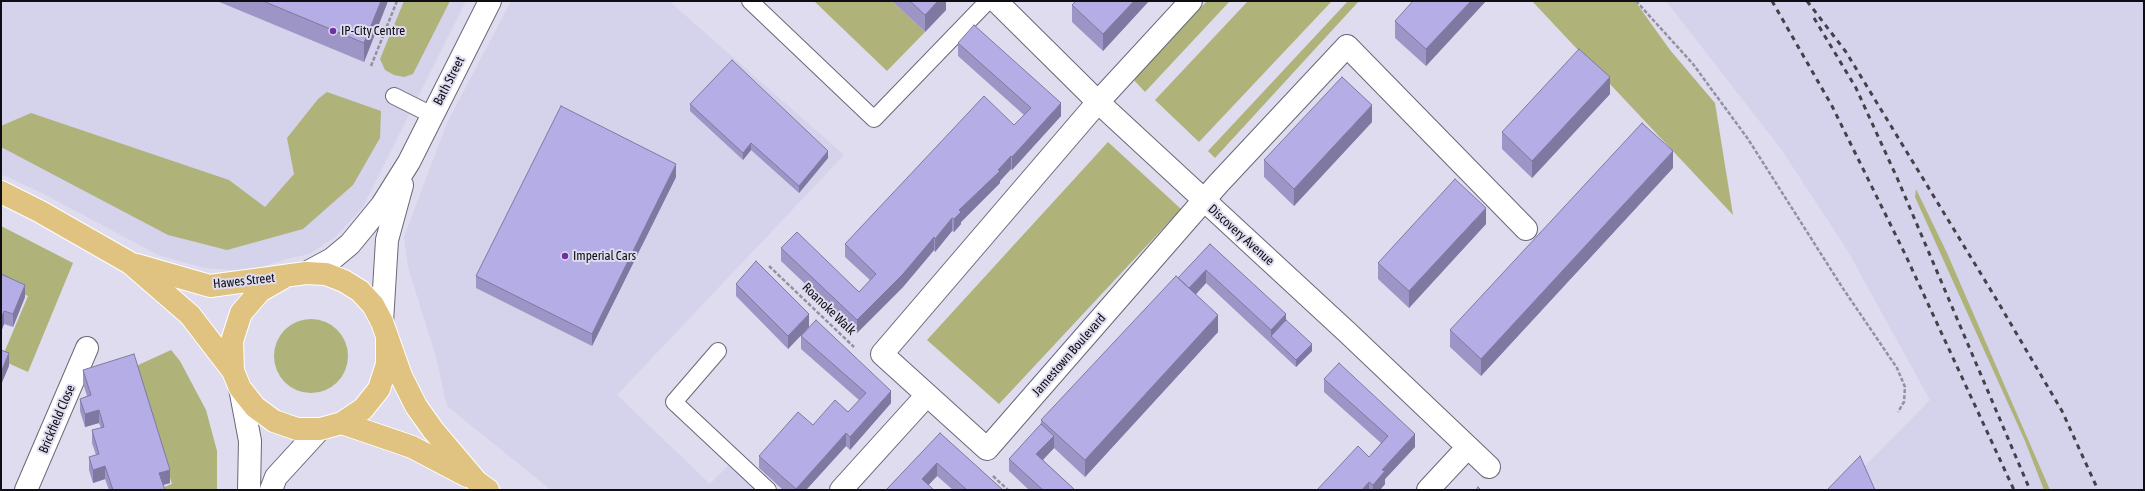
<!DOCTYPE html>
<html>
<head>
<meta charset="utf-8">
<style>
  body { margin:0 }
  #map { position:relative; width:2145px; height:491px; overflow:hidden; background:#dedcee; font-family:"Asap Condensed",sans-serif }
  canvas { display:block }
  .frame { position:absolute; inset:0; border:2px solid #0e0d13; pointer-events:none }
</style>
</head>
<body>
<div id="map">
<canvas width="2145" height="491"></canvas>
<div class="frame"></div>
</div>
<script>
const ctx = document.querySelector('canvas').getContext('2d');
ctx.lineJoin = 'round';
function fill(path, color) {
  ctx.fillStyle = color;
  ctx.fill(path, 'evenodd');
}
function shape(rows) {
  const path = new Path2D();
  for (const r of rows) {
    if (r.length === 3) {
      path.moveTo(r[0] + r[2], r[1]);
      path.arc(r[0], r[1], r[2], 0, 2 * Math.PI);
      continue;
    }
    path.moveTo(r[0], r[1]);
    for (let i = 2; i < r.length; i += 2) path.lineTo(r[i], r[i + 1]);
  }
  return path;
}
function strokePath(path, color, width, dash) {
  ctx.strokeStyle = color;
  ctx.lineWidth = width;
  ctx.lineCap = dash ? 'butt' : 'round';
  ctx.setLineDash(dash || []);
  ctx.stroke(path);
}
function label(font, color, halo, rows, align = 'center') {
  ctx.font = font + ' "Asap Condensed",sans-serif';
  ctx.lineWidth = 4;
  ctx.setLineDash([]);
  ctx.textBaseline = 'middle';
  ctx.strokeStyle = halo;
  ctx.fillStyle = color;
  for (const [text, x, y, turn = 0] of rows) {
    ctx.save();
    ctx.translate(x, y);
    ctx.rotate((+turn || 0) * Math.PI / 180);
    ctx.textAlign = isNaN(turn) ? turn : align;
    if (halo) ctx.strokeText(text, 0, 0);
    ctx.fillText(text, 0, 0);
    ctx.restore();
  }
}
fill(shape([
  [1,1,466,1,363,207,335,237,309,254,286,259,251,271,205,268,158,255,42,193,1,174],
  [511,1,669,1,844,155,617,395,710,484,729,465,756,490,551,490,447,406,436,357,408,267,404,237,447,123],
  [1666,1,2144,1,2144,490,1841,490,1930,400,1846,248,1781,149]
]), '#d5d2eb');
fill(shape([
  [404,1,450,1,413,74,404,77,394,75,385,70,380,59],
  [814,1,892,1,925,32,887,71],
  [1207,1,1230,1,1145,92,1133,79],
  [1248,1,1332,1,1199,142,1155,100],
  [1348,1,1359,1,1215,158,1208,151],
  [1532,1,1635,1,1670,50,1715,103,1733,215],
  [327,92,381,111,380,138,353,185,303,229,227,250,168,235,1,147,1,126,31,113,229,180,265,207,294,174,287,138,318,99],
  [1108,142,1181,209,999,404,927,340],
  [1916,189,1947,253,2050,490,2044,490,2025,441,1915,197],
  [1,226,73,263,28,372,1,360,28,296,1,284],
  [311,356,37],
  [171,350,180,361,206,410,217,451,217,490,165,490,164,487,172,484,136,366]
]), '#afb37a');
const service = shape([
  [750,1,874,119,988,1],
  [394,96,432,115],
  [718,351,674,402,768,490]
]);
const minor = shape([
  [996,1,1098,102,1348,333,1489,467],
  [1191,1,1098,102,882,354,987,449,1218,184,1347,46,1526,229],
  [306,273,332,259,350,244,382,205,409,162,490,1],
  [382,322,387,240,402,185],
  [26,490,87,348],
  [841,490,927,395],
  [1428,490,1467,448]
]);
const tertiary = shape([
  [240,388,250,441,249,490],
  [271,490,276,477,320,429]
]);
const primary = shape([
  [1,192,39,211,130,263,190,315,233,371,240,388,255,407,274,421,297,429,320,429,342,423,363,409,379,389,387,364,387,338],
  [137,265,210,286,306,273,326,274,344,281,360,291,373,305,382,322,401,376,416,406,433,430,477,482,488,490],
  [233,371,232,341,241,313,260,291,281,279],
  [342,423,412,447,467,476]
]);
strokePath(service, '#6a6877', 18);
strokePath(minor, '#6a6877', 24);
strokePath(tertiary, '#6a6877', 24);
strokePath(primary, '#fff', 24);
strokePath(shape([
  [1636,1,1693,64,1748,139,1842,287,1897,368,1905,387,1904,402,1898,412],
  [371,66,397,1],
  [769,266,854,347],
  [993,476,1008,490]
]), '#93919f', 2.5, [4, 2]);
strokePath(service, '#fff', 16);
strokePath(minor, '#fff', 22);
strokePath(tertiary, '#fff', 22);
strokePath(primary, '#e0c380', 22);
strokePath(shape([
  [1772,1,1832,106,1905,254,2014,490],
  [1807,1,1846,52,1995,297,2062,411,2098,490],
  [1814,18,1856,88,1898,180,2030,490]
]), '#43424b', 3, [5, 5]);
fill(shape([
  [217,1,388,1,364,62],
  [892,1,946,1,946,10,925,32],
  [1076,1,1149,1,1103,51,1072,22,1072,5],
  [1486,1,1426,66,1395,38,1395,21],
  [958,43,1061,116,1012,170,1011,169,1000,181,1000,183,961,222,961,224,954,232,952,231,935,252,934,250,930,255,903,287,857,333,781,261,781,248,859,292,870,280,845,257,845,244,1014,125,1024,115,958,56],
  [1610,94,1532,178,1502,149,1502,132],
  [690,104,828,158,799,193,751,150,743,160,690,111],
  [1372,122,1294,206,1264,177,1264,160],
  [1673,168,1481,376,1450,347,1450,330],
  [676,177,592,346,476,288,476,276],
  [1486,224,1409,308,1378,279,1378,263],
  [1210,244,1286,320,1312,351,1296,367,1206,283,1196,294,1218,332,1085,477,1054,448,1043,460,1075,490,1029,490,1009,471,1009,459,1041,424,1041,420,1178,278],
  [1,274,25,297,13,327,4,324,1,332],
  [736,284,809,327,788,349,736,296],
  [801,336,891,403,850,450,846,446,806,490,783,490,759,468,759,456,813,425,848,412,859,400,801,349],
  [83,370,170,483,163,485,165,490,109,490,105,479,93,483,89,470,89,457,96,455,92,443,92,430,101,428,99,423,85,427,80,411,80,399,87,396,83,383],
  [1324,379,1415,447,1385,479,1385,484,1380,490,1317,490,1369,457,1381,443,1324,392],
  [940,433,1003,490,953,490,937,476,928,485,886,490]
]), '#9c95c6');
fill(shape([
  [381,1,388,1,364,62,364,43],
  [938,1,946,1,946,10,925,32,925,15],
  [1134,1,1149,1,1103,51,1103,34],
  [1471,1,1486,1,1426,66,1426,49],
  [1610,77,1610,94,1532,178,1532,161],
  [1061,103,1061,116,1012,170,1012,157],
  [1372,105,1372,122,1294,206,1294,189],
  [751,143,751,150,743,160,743,153],
  [828,151,828,158,799,193,799,186],
  [1673,151,1673,168,1481,376,1481,359],
  [1011,156,1011,169,1000,181,1000,183,961,222,961,224,954,232,954,219,959,210],
  [676,164,676,177,592,346,592,334],
  [1486,208,1486,224,1409,308,1409,291],
  [952,218,952,231,935,252,935,239],
  [934,237,934,250,903,287,857,333,857,320],
  [1206,270,1206,283,1187,304,1187,291],
  [25,285,25,297,13,327,13,314],
  [4,311,4,324,1,332,1,319],
  [809,314,809,327,788,349,788,336],
  [1286,314,1286,327,1271,336,1271,330],
  [1218,315,1218,332,1085,477,1085,460],
  [1312,344,1312,351,1296,367,1296,360],
  [9,353,9,366,1,385,1,372],
  [891,391,891,403,850,450,850,437],
  [99,410,99,423,85,427,85,414],
  [846,433,846,446,806,490,796,490,796,489],
  [1415,434,1415,447,1385,479,1385,484,1380,490,1373,490,1373,485,1382,470],
  [1054,436,1054,448,1036,467,1036,454],
  [937,463,937,476,924,490,922,479],
  [105,466,105,479,93,483,93,470],
  [170,470,170,483,159,486,159,473],
  [1369,482,1369,490,1362,490]
]), '#7f79a1');
const building = shape([
  [263,1,381,1,364,43,263,1],
  [910,1,938,1,925,15,910,1],
  [1076,1,1134,1,1103,34,1072,5,1076,1],
  [1413,1,1471,1,1426,49,1395,21,1413,1],
  [974,25,1061,103,1012,157,1011,156,998,170,1000,171,959,210,961,212,954,219,952,218,935,239,934,237,930,242,903,274,857,320,781,248,797,232,859,292,876,274,845,244,984,96,1014,125,1031,108,958,43,974,25],
  [1579,49,1610,77,1532,161,1502,132,1579,49],
  [732,60,828,151,799,186,751,143,743,153,690,104,732,60],
  [1342,77,1372,105,1294,189,1264,160,1342,77],
  [561,106,676,164,592,334,476,276,561,106],
  [1642,123,1673,151,1481,359,1450,330,1642,123],
  [1455,179,1486,208,1409,291,1378,263,1455,179],
  [1210,244,1286,314,1271,330,1206,270,1189,288,1178,278,1210,244],
  [756,261,809,314,788,336,736,284,756,261],
  [1,274,25,285,13,314,4,311,1,319,1,274],
  [1176,276,1218,315,1085,460,1041,420,1176,276],
  [816,320,891,391,850,437,846,433,796,489,759,456,798,412,813,425,835,400,848,412,866,393,801,336,816,320],
  [1286,320,1312,344,1296,360,1271,336,1286,320],
  [1,350,9,353,1,372,1,350],
  [134,354,170,470,159,473,165,490,113,490,105,466,93,470,89,457,99,454,92,430,104,427,99,410,85,414,80,399,91,395,83,370,134,354],
  [1339,363,1415,434,1382,470,1385,471,1373,485,1369,482,1362,490,1317,490,1358,446,1369,457,1388,436,1324,379,1339,363],
  [1041,424,1054,436,1036,454,1075,490,1043,490,1009,459,1041,424],
  [940,433,1003,490,967,490,937,463,922,479,934,490,886,490,940,433],
  [1860,456,1875,490,1827,490,1860,456],
  [1478,487,1481,490,1476,490,1478,487]
]);
fill(building, '#b5ade6');
strokePath(building, '#7f79a1', 1);
for (const [x, y, r, color] of [
  [333,31,4,"#722fa4"],
  [565,256,4,"#722fa4"]
]) {
  const dot = new Path2D();
  dot.arc(x, y, r, 0, 2 * Math.PI);
  ctx.fillStyle = color;
  ctx.fill(dot);
  strokePath(dot, '#dedcee', 1.5);
}
label('13px', '#0e0d13', '#dedcee', [
  ["IP-City Centre",341,31],
  ["Imperial Cars",573,256]
], 'left');
label('13px', '#0e0d13', '#dedcee', [
  ["Bath Street",449,81,-63],
  ["Discovery Avenue",1241,235,42],
  ["Hawes Street",244,281,-6],
  ["Roanoke Walk",829,309,44],
  ["Jamestown Boulevard",1069,355,-49],
  ["Brickfield Close",57,419,-67]
]);
</script>
</body>
</html>
